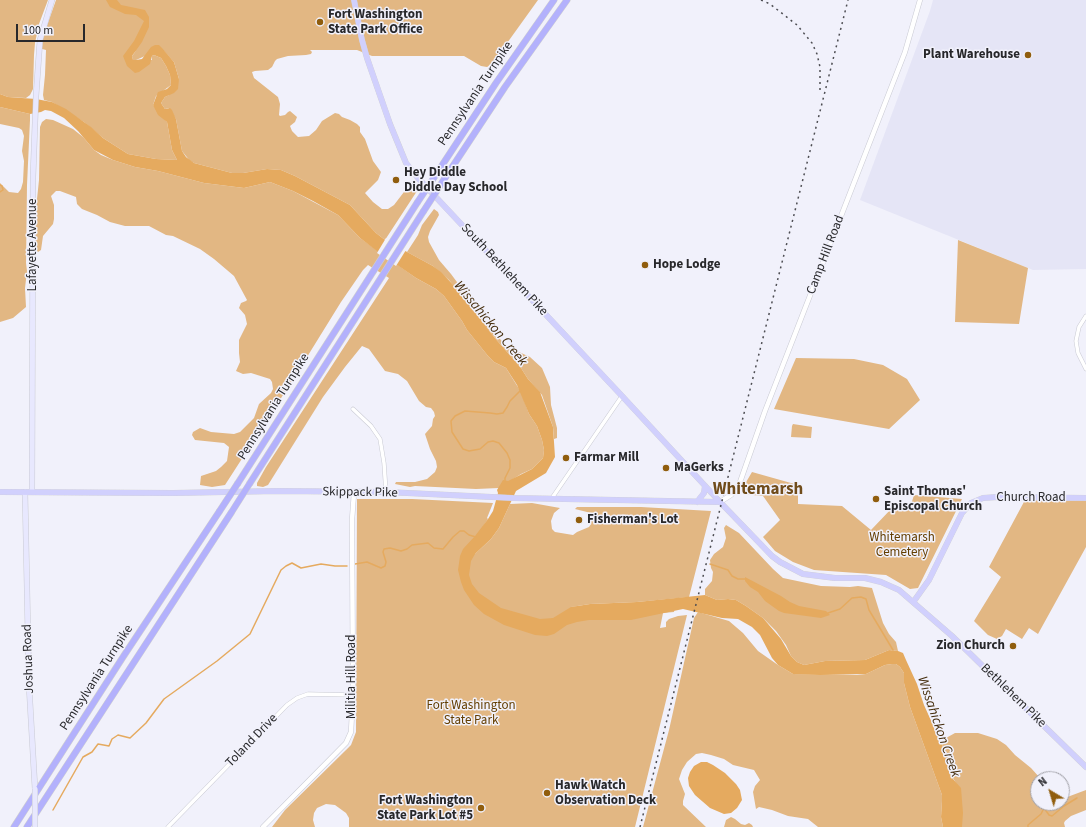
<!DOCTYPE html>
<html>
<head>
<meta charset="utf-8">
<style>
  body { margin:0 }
  #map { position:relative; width:1086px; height:827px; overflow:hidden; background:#f1f1fb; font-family:"Source Sans 3",sans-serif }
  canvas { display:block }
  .north { position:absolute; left:1030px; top:771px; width:40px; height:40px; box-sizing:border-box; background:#f1f1fb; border:1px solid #a1a1a8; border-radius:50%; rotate:322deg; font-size:11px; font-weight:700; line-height:16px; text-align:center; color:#28282b }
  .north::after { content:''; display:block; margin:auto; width:14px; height:18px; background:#905d0d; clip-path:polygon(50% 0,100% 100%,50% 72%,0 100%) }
  .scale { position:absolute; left:16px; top:24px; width:69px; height:18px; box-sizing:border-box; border:2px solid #28282b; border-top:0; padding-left:5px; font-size:12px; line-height:14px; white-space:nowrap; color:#28282b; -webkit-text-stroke:3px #f1f1fb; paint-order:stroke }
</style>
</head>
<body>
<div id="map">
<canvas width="1086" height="827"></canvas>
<div class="north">N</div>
<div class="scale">100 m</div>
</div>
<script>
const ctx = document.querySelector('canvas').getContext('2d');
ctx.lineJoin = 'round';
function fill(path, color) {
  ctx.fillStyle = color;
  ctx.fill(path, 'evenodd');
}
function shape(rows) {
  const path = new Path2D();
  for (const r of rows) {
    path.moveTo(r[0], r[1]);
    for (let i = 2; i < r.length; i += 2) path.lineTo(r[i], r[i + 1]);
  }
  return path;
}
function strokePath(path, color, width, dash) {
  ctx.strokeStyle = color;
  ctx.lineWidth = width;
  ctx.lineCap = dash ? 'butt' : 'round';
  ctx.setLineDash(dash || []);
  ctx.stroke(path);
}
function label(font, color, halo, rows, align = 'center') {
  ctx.font = font + ' "Source Sans 3",sans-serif';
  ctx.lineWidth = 3;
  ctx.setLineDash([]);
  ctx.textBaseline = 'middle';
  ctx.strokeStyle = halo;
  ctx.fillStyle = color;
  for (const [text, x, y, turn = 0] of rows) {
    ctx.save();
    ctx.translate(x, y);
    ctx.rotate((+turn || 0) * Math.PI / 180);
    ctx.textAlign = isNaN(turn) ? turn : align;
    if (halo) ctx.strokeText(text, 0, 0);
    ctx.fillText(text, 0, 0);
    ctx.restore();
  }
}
fill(shape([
  [933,0,1086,0,1086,269,1033,270,860,200,930,11]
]), '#e5e5f6');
fill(shape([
  [0,0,48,0,39,24,35,43,34,55,33,89,30,95,26,98,8,97,0,94],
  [56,0,538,0,492,64,487,67,481,66,464,56,372,56,357,50,310,50,312,52,311,54,306,55,288,56,277,59,275,61,272,67,268,70,255,71,252,72,254,78,278,97,280,104,279,115,280,116,285,115,288,112,290,111,297,117,295,122,290,126,292,131,298,137,309,136,316,130,322,121,335,113,339,114,342,117,350,120,357,124,360,127,360,132,365,139,373,161,381,172,378,180,365,193,373,202,382,209,388,209,394,205,407,188,410,187,417,188,417,191,385,240,376,233,350,205,295,176,281,170,267,169,243,173,232,173,194,163,190,161,182,151,176,119,169,108,165,109,161,103,165,97,169,95,179,79,174,62,164,51,145,56,136,60,133,60,132,56,136,51,125,61,152,60,152,56,154,55,161,58,166,66,170,75,171,85,156,96,153,105,167,122,172,150,177,160,156,159,128,154,103,138,84,122,52,102,44,100,43,95,45,75,46,50,42,49,43,37],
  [0,107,30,114,30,120,27,185,26,263,27,271,25,288,26,307,13,318,0,322,0,183,9,192,18,193,21,189,23,182,24,161,22,151,24,136,22,130,19,128,0,124],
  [46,119,53,120,73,129,83,137,94,150,101,155,113,160,135,167,158,171,204,183,244,188,270,182,293,191,338,215,360,238,416,278,436,289,444,296,462,321,467,330,488,356,494,362,506,368,521,392,529,414,537,426,542,440,544,450,543,458,532,469,521,474,499,488,476,489,415,486,410,487,395,484,396,482,415,482,427,479,435,472,437,467,436,461,430,449,425,434,432,426,433,419,435,416,434,412,431,408,426,407,419,401,407,381,398,374,385,371,369,349,362,346,345,367,323,397,268,485,263,487,257,486,257,483,266,467,389,278,368,265,363,270,341,302,294,378,225,485,212,487,200,485,201,476,216,471,221,467,227,461,229,447,224,443,195,440,192,435,193,432,200,428,211,432,234,434,240,432,254,418,259,404,271,393,273,389,272,382,270,379,251,373,243,374,236,371,240,362,239,353,239,340,247,324,245,315,239,308,241,303,246,301,247,300,234,276,214,259,200,249,173,236,166,235,149,226,125,226,110,222,97,215,82,209,77,204,76,197,60,191,56,191,51,196,54,205,54,219,53,224,43,236,41,250,38,252,37,251,35,248,35,218,39,180,40,127,42,122],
  [434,209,438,212,439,215,430,231,428,237,429,242,439,260,451,274,497,336,508,347,530,357,542,368,550,387,551,405,557,428,557,438,554,439,553,427,542,395,528,379,521,368,494,337,449,280,433,266,407,252,418,235,422,225],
  [958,240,1028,268,1019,324,955,322],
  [796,358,854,359,883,365,907,379,920,400,889,429,774,409],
  [793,424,812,427,811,438,791,437,792,426],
  [752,472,798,485,798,504,842,506,871,530,892,508,910,508,914,495,962,499,918,588,910,589,886,575,814,570,793,562,775,551,763,537,780,520,763,496,742,494,742,489],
  [357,499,412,499,493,503,487,518,488,519,484,525,475,554,491,539,499,528,510,504,532,503,560,508,554,513,551,521,552,529,555,532,573,535,577,532,589,527,591,524,591,513,575,509,577,507,641,507,711,511,689,597,637,602,590,604,571,607,676,601,674,612,663,613,660,628,666,627,666,622,669,619,678,616,687,615,635,827,349,827,349,818,346,813,335,805,326,804,317,808,314,813,313,820,315,827,272,827,285,810,346,750,351,745,356,732],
  [1025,500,1086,501,1086,547,1038,634,1029,628,1022,639,1006,629,1002,636,997,639,988,635,974,621,1001,577,989,567],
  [726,525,739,533,773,569,783,578,821,586,850,587,858,586,872,588,883,623,889,634,896,642,898,651,889,650,865,660,825,661,804,665,797,662,791,656,786,645,776,631,763,618,746,606,736,600,728,599,717,600,705,595,705,589,712,581,713,572,711,568,710,560,714,554,723,547,726,538,724,528],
  [698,612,729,621,743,633,758,651,778,665,793,674,857,675,866,674,885,665,892,664,896,664,900,667,904,673,904,683,910,707,942,795,942,801,941,817,943,827,818,827,808,819,788,816,772,810,759,807,756,809,753,792,755,786,760,780,754,770,733,765,724,759,711,755,702,753,696,754,687,762,682,770,679,779,685,794,683,801,683,805,706,827,643,827,669,730,694,618],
  [955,733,978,733,997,739,1006,745,1015,755,1031,768,1040,778,1041,779,1038,779,1038,803,1062,803,1062,799,1086,790,1086,810,1071,816,1065,821,1064,823,1065,827,962,827,962,807,961,799,956,783,950,773,942,745,946,738],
  [731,817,735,819,741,824,745,825,749,823,752,825,753,827,724,827,726,820]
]), '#e2b783');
fill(shape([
  [106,0,117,0,121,5,126,6,145,10,149,17,149,27,142,42,132,56,133,60,136,60,142,59,151,47,155,45,159,45,162,48,174,62,179,79,178,89,174,93,165,97,161,103,165,109,170,108,172,110,176,119,182,151,186,157,194,163,232,173,243,173,267,169,281,170,295,176,350,205,376,233,385,240,433,266,441,272,459,291,494,337,521,368,528,379,540,392,553,427,555,457,546,473,516,491,499,528,491,539,475,554,471,561,469,575,472,584,479,593,501,608,540,619,553,618,571,607,590,604,637,602,705,595,717,600,728,599,736,600,746,606,763,618,781,639,791,656,797,662,804,665,825,661,865,660,889,650,898,651,903,653,906,660,917,684,924,705,942,745,950,773,953,779,961,788,963,813,962,827,943,827,941,817,942,801,942,795,910,707,904,683,904,673,900,667,896,664,892,664,885,665,866,674,820,675,793,674,778,665,772,658,760,635,752,627,738,619,722,618,683,609,631,620,589,620,577,622,567,625,554,634,547,636,535,635,504,625,484,614,474,605,464,590,461,582,458,570,460,556,463,549,475,536,488,519,493,511,498,493,497,490,503,480,508,481,532,469,543,458,544,450,542,440,537,426,529,414,517,385,506,368,494,362,488,356,467,330,462,321,444,296,436,289,416,278,377,251,360,238,338,215,313,201,293,191,270,182,244,188,204,183,158,171,135,167,113,160,94,150,78,131,64,118,51,111,45,110,41,112,30,114,0,107,0,94,8,97,36,99,52,102,66,109,91,127,103,138,128,154,156,159,177,160,172,150,167,122,158,115,153,105,158,92,167,89,171,85,170,75,166,66,161,58,154,55,152,56,150,64,139,72,135,73,127,66,123,56,134,41,144,21,136,15,125,14,110,7],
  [745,577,781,596,790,602,799,606,826,611,830,615,821,618,784,613,779,611,765,601,758,592,750,587,745,581],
  [701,762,707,762,713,765,725,773,736,784,740,790,742,800,737,808,731,813,724,814,710,808,695,795,689,786,688,778,690,772,694,766]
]), '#e5aa5f');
fill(shape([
  [386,238,406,250,396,266,377,253]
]), '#f1f1fb');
strokePath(shape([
  [0,185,2,186,3,190,0,192],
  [505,482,505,478,510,468,510,460,507,453,499,443,493,441,488,442,480,449,469,451,463,449,452,432,451,421,455,416,465,411,490,413,497,414,503,413,507,407,510,401,521,390],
  [355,564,367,562,381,568,385,566,386,562,383,552,384,549,390,548,401,551,407,549,412,545,428,543,434,548,443,549,453,537,460,531,464,531,469,535,476,537],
  [710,564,728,570,732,576,738,579,745,579],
  [828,613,840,609,852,598,861,597,866,599,869,610,893,650],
  [53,810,83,757,92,752,98,744,109,746,112,739,118,735,130,738,146,723,164,699,217,661,250,634,281,570,286,566,292,563,301,568,321,564,335,566,347,566],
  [1028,827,1028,825,1041,814,1044,808,1049,815,1052,816,1064,806,1077,798]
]), '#e5aa5f', 1.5);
const minor = shape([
  [1086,316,1079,327,1076,341,1078,353,1086,369],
  [353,409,371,426,380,439,384,463,386,492],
  [552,498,622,396],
  [168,827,287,705,297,698,308,694,353,695]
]);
const tertiary = shape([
  [720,502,731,495,739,485,765,411,905,52,920,0],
  [263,827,346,743,351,732,353,695,352,520,354,493]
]);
const secondary = shape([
  [32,491,33,177,36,96,40,40,52,0],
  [25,492,29,685,35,789]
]);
const primary = shape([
  [354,0,362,40,367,58,390,124,406,163,418,178,622,396,720,502,772,556,780,562,803,574,835,578,865,578,881,582,899,590,952,636,1086,767],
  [0,492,173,493,278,491,386,492,513,498,720,502],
  [697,502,704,493,705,486],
  [914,601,929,580,962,513,971,503,983,498,998,497,1086,498]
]);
const motorway = shape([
  [439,170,496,83,554,0],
  [445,178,505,87,567,0],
  [238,483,417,203],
  [250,483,423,212],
  [14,827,123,657,219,512],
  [27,827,231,513]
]);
strokePath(minor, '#c9cad3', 4.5);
strokePath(tertiary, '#c9cad3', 5.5);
strokePath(secondary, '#c9cad3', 6);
strokePath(primary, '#d0d0d0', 6);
strokePath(motorway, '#d0d0d0', 7);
strokePath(minor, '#fff', 3.5);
strokePath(tertiary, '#fff', 4.5);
strokePath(secondary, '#e8e8fe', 5);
strokePath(primary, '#d1d0fd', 5.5);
strokePath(motorway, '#b3b1fc', 6);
strokePath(shape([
  [761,0,770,4,797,25,812,43,817,54,820,67,820,92],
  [640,827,848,0]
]), '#4d4d52', 1.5, [2, 4]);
const secondaryBridge = shape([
  [35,789,35,827]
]);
const motorwayBridge = shape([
  [417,203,439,170],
  [423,212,445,178],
  [219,512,238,483],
  [231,513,250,483]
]);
strokePath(secondaryBridge, '#c9cad3', 6, []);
strokePath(motorwayBridge, '#d0d0d0', 7, []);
strokePath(secondaryBridge, '#e8e8fe', 5);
strokePath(motorwayBridge, '#b3b1fc', 6);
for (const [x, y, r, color] of [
  [320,22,4,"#905d0d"],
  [1028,55,4,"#905d0d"],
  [396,180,4,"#905d0d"],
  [645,265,4,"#905d0d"],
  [566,458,4,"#905d0d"],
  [666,468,4,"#905d0d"],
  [876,499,4,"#905d0d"],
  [579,520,4,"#905d0d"],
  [1013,646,4,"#905d0d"],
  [547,793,4,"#905d0d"],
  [481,808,4,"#905d0d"]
]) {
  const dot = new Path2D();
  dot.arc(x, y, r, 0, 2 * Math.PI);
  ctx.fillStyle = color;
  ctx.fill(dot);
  strokePath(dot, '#f1f1fb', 1.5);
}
label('bold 13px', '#28282b', '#f1f1fb', [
  ["Fort Washington",328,15],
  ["State Park Office",328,30],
  ["Plant Warehouse",1020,55,"right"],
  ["Hey Diddle",404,173],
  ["Diddle Day School",404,188],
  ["Hope Lodge",653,265],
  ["Farmar Mill",574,458],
  ["MaGerks",674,468],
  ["Saint Thomas'",884,492],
  ["Episcopal Church",884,507],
  ["Fisherman's Lot",587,520],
  ["Zion Church",1005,646,"right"],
  ["Hawk Watch",555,786],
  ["Observation Deck",555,801],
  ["Fort Washington",473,801,"right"],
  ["State Park Lot #5",473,816,"right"]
], 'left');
label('13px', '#28282b', '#f1f1fb', [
  ["Pennsylvania Turnpike",476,94,-56],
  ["Lafayette Avenue",33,245,-90],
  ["Camp Hill Road",826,255,-69],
  ["South Bethlehem Pike",504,270,47],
  ["Pennsylvania Turnpike",274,407,-58],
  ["Skippack Pike",360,493,1],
  ["Church Road",1031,498],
  ["Joshua Road",29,659,-92],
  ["Militia Hill Road",352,677,-90],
  ["Pennsylvania Turnpike",97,678,-57],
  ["Bethlehem Pike",1013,696,44],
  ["Toland Drive",252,741,-46]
]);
label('13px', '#643e00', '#f1f1fb', [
  ["Whitemarsh",902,538],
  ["Cemetery",902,553],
  ["Fort Washington",471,706],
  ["State Park",471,721]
]);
label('italic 14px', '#462e0d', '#f1f1fb', [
  ["Wissahickon Creek",490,324,50],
  ["Wissahickon Creek",938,727,71]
]);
label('bold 17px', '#704c1b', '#f1f1fb', [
  ["Whitemarsh",758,490]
]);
</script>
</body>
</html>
